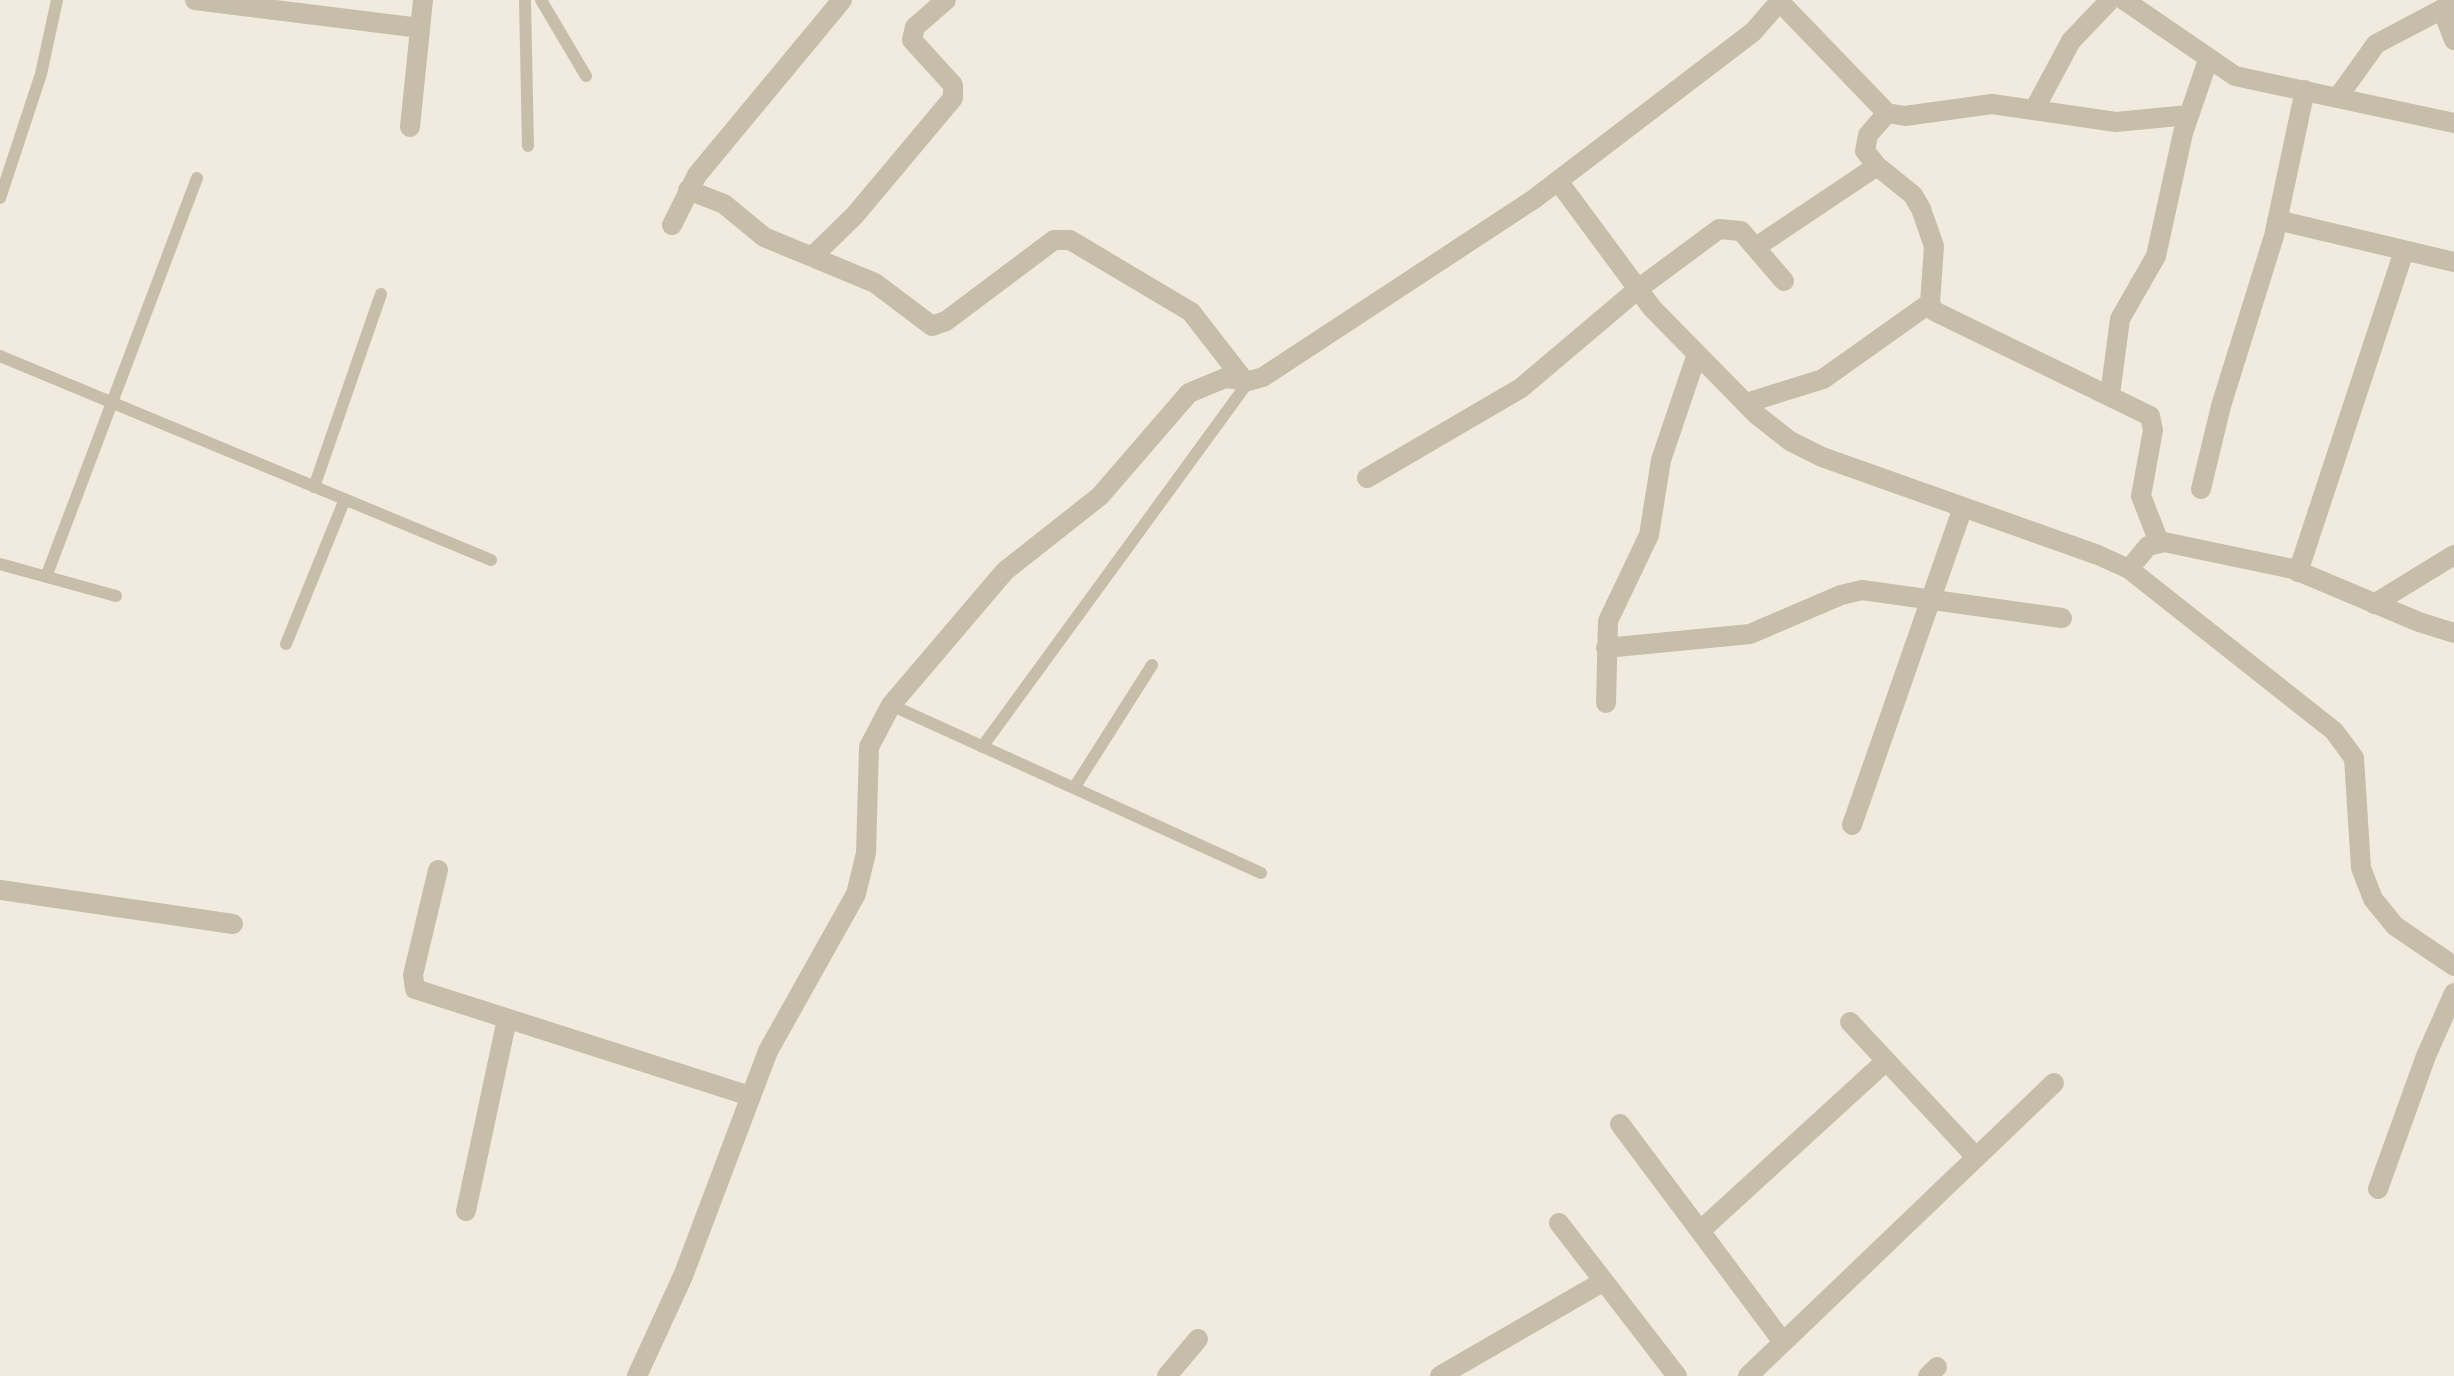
<!DOCTYPE html>
<html>
<head>
<meta charset="utf-8">
<style>
  body { margin:0 }
  canvas { display:block; background:#f0ebde }
</style>
</head>
<body>
<canvas width="2454" height="1376"></canvas>
<script>
const ctx = document.querySelector('canvas').getContext('2d');
ctx.lineJoin = 'round';
function shape(rows) {
  const path = new Path2D();
  for (const r of rows) {
    path.moveTo(r[0], r[1]);
    for (let i = 2; i < r.length; i += 2) path.lineTo(r[i], r[i + 1]);
  }
  return path;
}
function strokePath(path, color, width, dash) {
  ctx.strokeStyle = color;
  ctx.lineWidth = width;
  ctx.lineCap = dash ? 'butt' : 'round';
  ctx.setLineDash(dash || []);
  ctx.stroke(path);
}
strokePath(shape([
  [525,0,528,146],
  [541,0,586,76],
  [0,198,41,74,57,0],
  [0,356,491,560],
  [314,487,381,294],
  [0,564,116,596],
  [46,577,197,178],
  [286,644,345,499],
  [891,705,1261,873],
  [982,747,1249,381],
  [1074,788,1152,665]
]), '#c7beaa', 12);
strokePath(shape([
  [195,0,420,28],
  [2124,0,2235,76,2454,123],
  [1780,2,1887,113,1905,116,1992,104,2116,122,2188,115],
  [2442,9,2454,40],
  [2338,97,2376,44,2454,3],
  [2034,110,2071,41,2110,0],
  [1887,113,1868,135,1865,151,1877,166,1913,195,1921,209,1934,246,1930,303,1934,311,2150,416,2153,430,2141,496,2159,542],
  [410,127,423,0],
  [1558,181,1652,308,1757,415,1790,441,1822,457,2098,555,2129,569,2334,731,2354,758,2361,868,2373,899,2395,926,2454,966],
  [688,190,724,204,764,237,875,283,932,326,946,321,1054,240,1070,240,1191,312,1243,379],
  [2277,220,2454,262],
  [672,225,697,175,842,0],
  [1756,247,1877,166],
  [812,257,855,215,953,98,953,85,912,40,915,27,946,0],
  [2110,395,2120,319,2156,256,2183,133,2208,60],
  [1746,403,1823,379,1930,303],
  [1367,478,1521,388,1638,289,1719,229,1741,231,1784,281],
  [2201,489,2221,406,2274,236,2305,90],
  [2129,569,2148,546,2164,542,2293,569,2419,622,2454,633],
  [2298,572,2404,251],
  [2374,604,2454,555],
  [1606,648,1750,634,1841,595,1862,590,2062,618],
  [1606,703,1608,621,1649,535,1661,460,1697,354],
  [1852,825,1963,507],
  [438,870,413,975,415,989,750,1096],
  [0,890,233,924],
  [1850,1022,1976,1157],
  [1620,1124,1783,1342],
  [2378,1189,2426,1056,2454,993],
  [466,1211,507,1019],
  [1559,1223,1677,1376],
  [1700,1231,1886,1061],
  [637,1376,683,1276,768,1051,856,894,866,853,869,747,891,705,1005,571,1100,496,1189,393,1225,378,1249,381,1263,377,1534,199,1753,32,1781,0],
  [1167,1376,1198,1339],
  [1440,1376,1604,1281],
  [1748,1376,2054,1083],
  [1928,1376,1937,1367]
]), '#c7beaa', 20);
</script>
</body>
</html>
